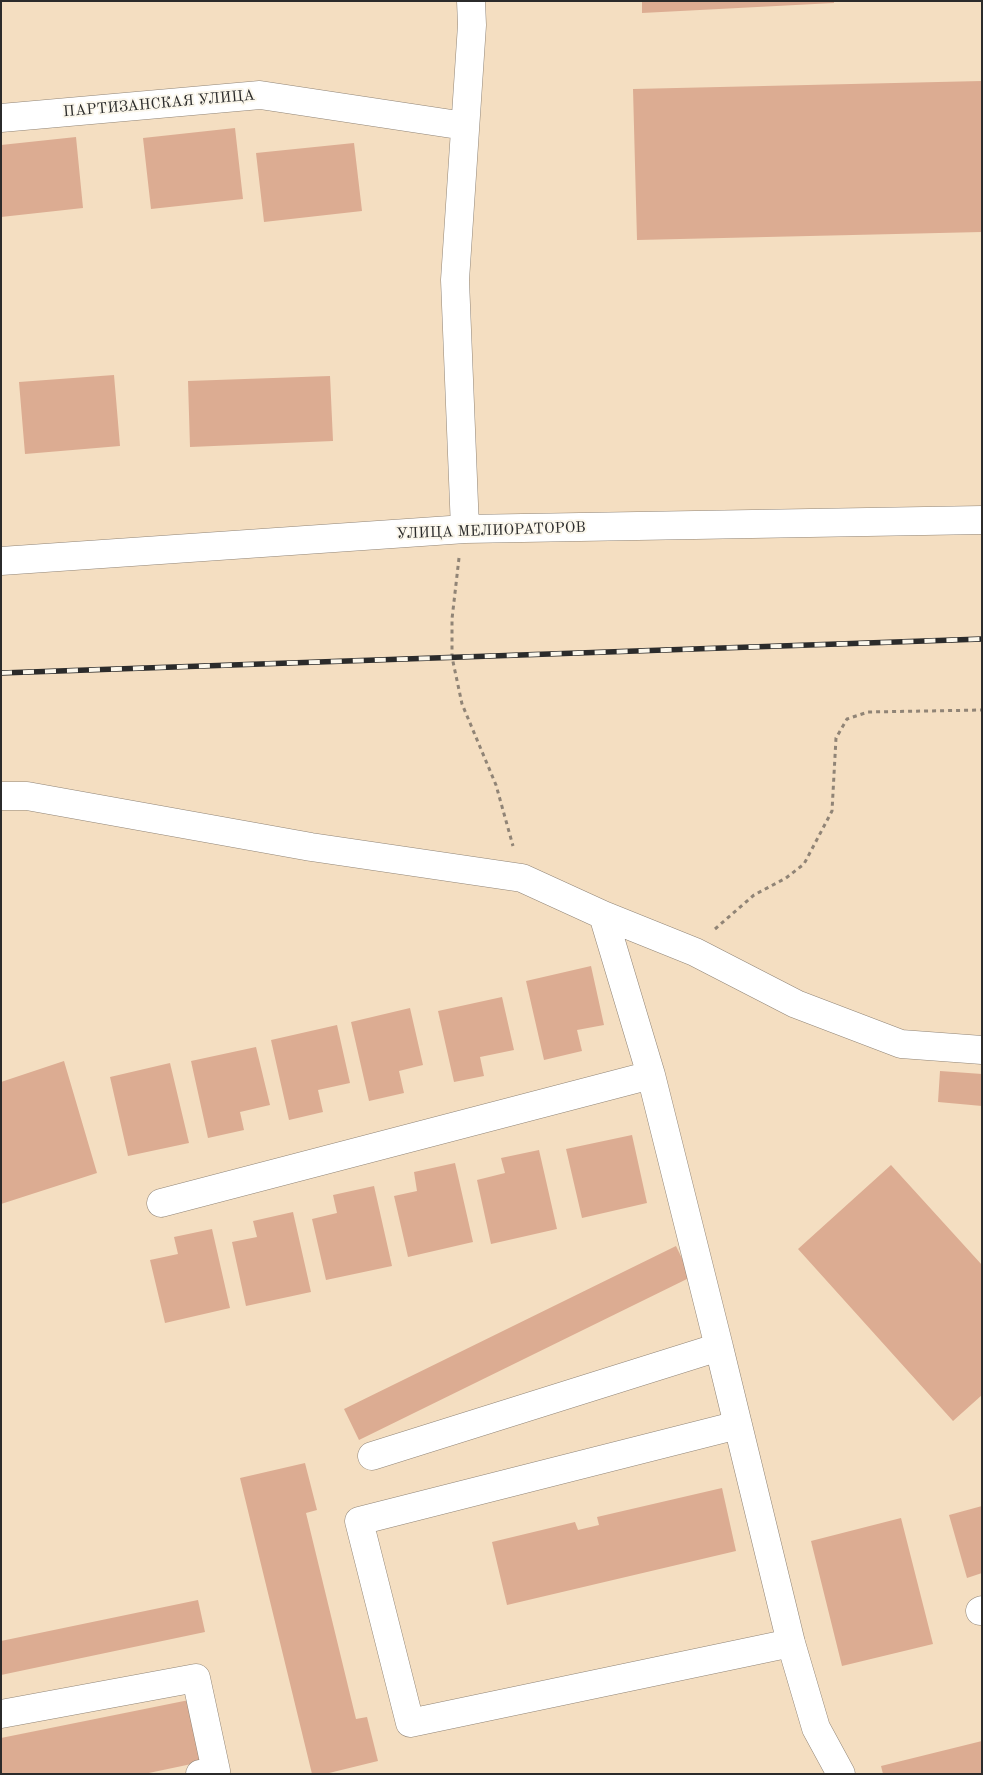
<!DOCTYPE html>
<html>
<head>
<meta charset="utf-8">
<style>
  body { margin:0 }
  #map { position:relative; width:983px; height:1775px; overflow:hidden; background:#f4dec1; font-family:"Old Standard TT",serif }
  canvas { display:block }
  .frame { position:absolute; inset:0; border:2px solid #2b2b2b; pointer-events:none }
</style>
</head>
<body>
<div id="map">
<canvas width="983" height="1775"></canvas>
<div class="frame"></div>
</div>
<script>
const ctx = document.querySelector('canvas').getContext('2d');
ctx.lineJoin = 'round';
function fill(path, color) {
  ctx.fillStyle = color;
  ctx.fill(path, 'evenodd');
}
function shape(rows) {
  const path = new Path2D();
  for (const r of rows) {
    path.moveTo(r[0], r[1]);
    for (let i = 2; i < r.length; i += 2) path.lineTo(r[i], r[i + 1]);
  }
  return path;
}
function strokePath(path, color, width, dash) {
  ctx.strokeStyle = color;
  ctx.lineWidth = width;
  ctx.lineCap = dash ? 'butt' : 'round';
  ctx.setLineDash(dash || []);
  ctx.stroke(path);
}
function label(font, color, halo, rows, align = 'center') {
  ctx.font = font + ' "Old Standard TT",serif';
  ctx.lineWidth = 4;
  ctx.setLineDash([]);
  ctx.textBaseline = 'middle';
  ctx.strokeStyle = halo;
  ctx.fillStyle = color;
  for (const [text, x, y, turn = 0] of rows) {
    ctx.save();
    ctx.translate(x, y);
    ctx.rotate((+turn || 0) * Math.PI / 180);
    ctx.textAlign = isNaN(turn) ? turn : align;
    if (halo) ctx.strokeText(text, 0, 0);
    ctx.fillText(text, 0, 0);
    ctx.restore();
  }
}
fill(shape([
  [642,1,834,1,834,3,642,13],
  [982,81,982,232,637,240,633,89],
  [235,128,243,199,151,209,143,138],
  [76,137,83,208,1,217,1,145],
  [354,143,362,211,264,222,256,153],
  [114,375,120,446,25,454,19,382],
  [330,376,333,441,190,447,188,381],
  [591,966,604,1025,577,1030,582,1051,544,1060,526,981],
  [502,997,514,1050,480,1057,484,1076,454,1082,438,1011],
  [410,1008,423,1065,399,1071,404,1093,369,1101,351,1022],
  [337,1025,350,1083,318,1090,323,1112,289,1120,271,1040],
  [256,1047,270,1105,240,1112,244,1130,208,1138,191,1061],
  [64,1061,97,1173,1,1204,1,1082],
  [170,1063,189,1143,128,1156,110,1077],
  [940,1071,982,1074,982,1106,938,1102],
  [632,1135,647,1203,582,1218,566,1149],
  [539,1150,557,1229,491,1244,477,1180,505,1173,501,1158],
  [455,1163,473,1242,408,1257,394,1196,417,1191,414,1172],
  [891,1165,982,1265,982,1395,953,1421,798,1249],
  [374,1186,392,1266,326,1280,312,1219,337,1213,333,1195],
  [293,1212,311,1292,246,1306,232,1242,257,1237,253,1221],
  [212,1229,230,1308,165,1323,150,1260,178,1254,174,1237],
  [676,1246,691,1277,359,1440,344,1409],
  [305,1463,317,1510,306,1513,356,1719,367,1717,378,1761,325,1774,312,1774,240,1478],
  [722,1488,736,1551,507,1605,492,1542,575,1522,578,1530,599,1525,597,1517],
  [982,1506,982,1573,967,1578,949,1515],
  [901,1518,933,1644,842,1666,811,1541],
  [198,1600,205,1632,1,1675,1,1641],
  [189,1700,201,1762,144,1774,1,1774,1,1738],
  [982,1741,982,1774,883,1774,881,1766]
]), '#dcac92');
const minor = shape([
  [1,118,260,95,465,126],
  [465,529,455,280,472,25,471,1],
  [1,561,465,529,982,520],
  [1,796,27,796,311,847,522,878,603,915,695,952,796,1004,901,1044,982,1050],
  [603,915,651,1075],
  [161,1203,651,1075,719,1347],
  [738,1425,359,1521,410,1723,791,1643],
  [372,1456,719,1347,791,1643,816,1728,841,1774],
  [980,1611,982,1610],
  [1,1714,196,1678,216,1771,200,1774]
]);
strokePath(minor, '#908476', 29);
strokePath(shape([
  [459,558,452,619,452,657,462,704,496,785,513,846],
  [715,929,754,895,786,878,804,864,832,811,836,738,847,719,868,712,982,710]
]), '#908476', 3, [4, 4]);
strokePath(minor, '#fff', 28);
const rail = shape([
  [1,673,982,639]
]);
strokePath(rail, '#2b2b2b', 5.5);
strokePath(rail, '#fbf7ec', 4, [11]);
label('15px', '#2b2b2b', '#fbf7ec', [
  ["ПАРТИЗАНСКАЯ УЛИЦА",159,104,-5],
  ["УЛИЦА МЕЛИОРАТОРОВ",491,531,-2]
]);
</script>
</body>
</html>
